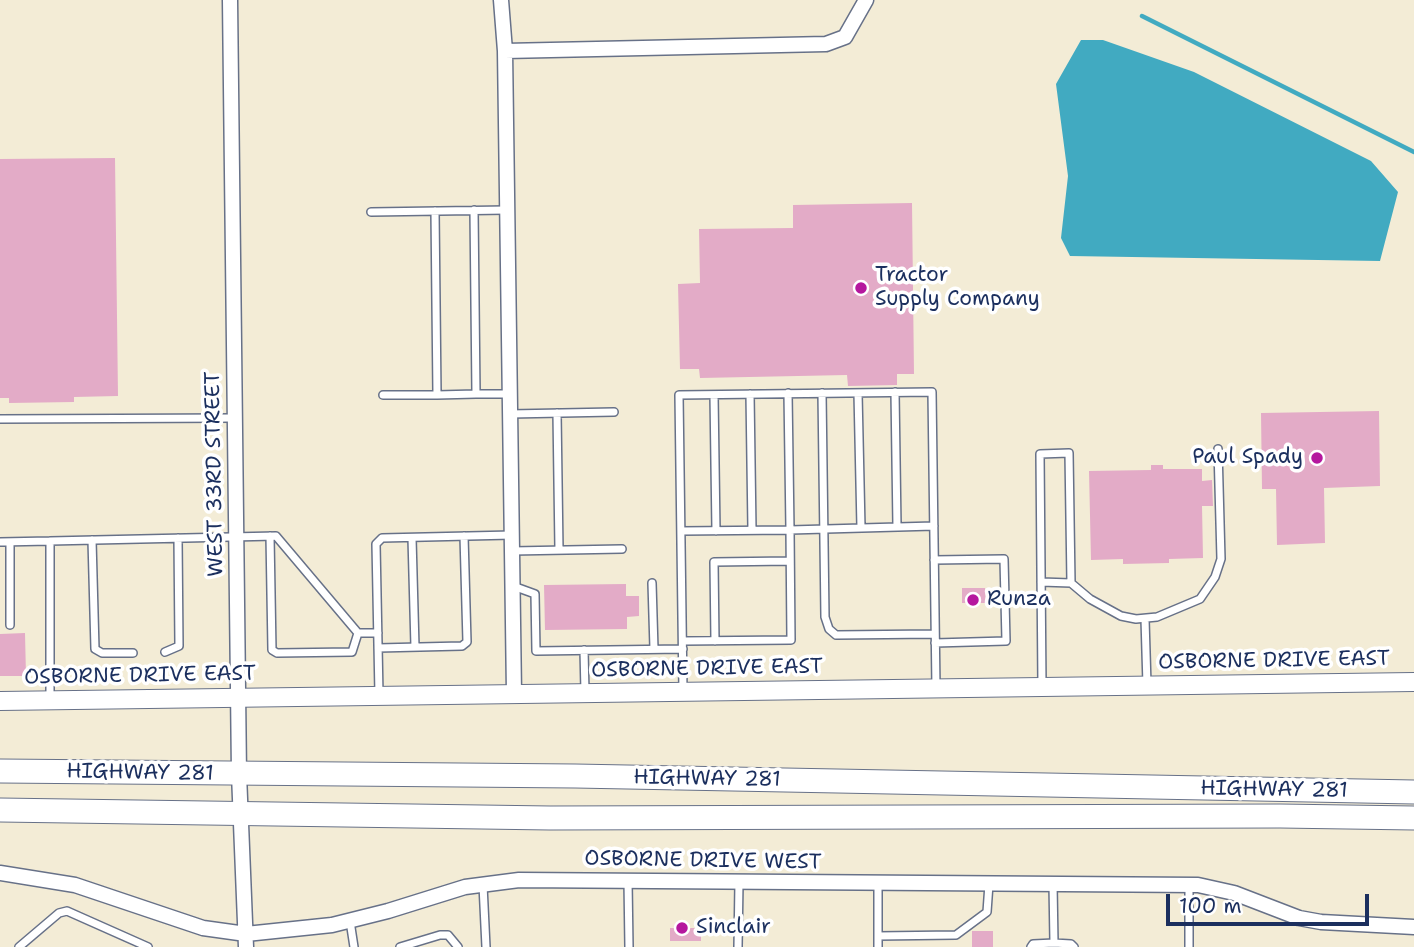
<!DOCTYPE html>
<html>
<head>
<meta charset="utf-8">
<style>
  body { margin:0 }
  #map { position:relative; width:1414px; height:947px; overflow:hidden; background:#f3ecd6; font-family:"Shantell Sans",sans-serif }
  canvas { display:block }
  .scale { position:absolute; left:1166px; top:894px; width:203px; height:32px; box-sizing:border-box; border:4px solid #1b2f5e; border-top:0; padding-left:9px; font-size:21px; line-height:24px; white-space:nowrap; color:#1b2f5e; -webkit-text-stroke:5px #fff; paint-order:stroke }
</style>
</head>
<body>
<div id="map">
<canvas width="1414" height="947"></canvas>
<div class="scale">100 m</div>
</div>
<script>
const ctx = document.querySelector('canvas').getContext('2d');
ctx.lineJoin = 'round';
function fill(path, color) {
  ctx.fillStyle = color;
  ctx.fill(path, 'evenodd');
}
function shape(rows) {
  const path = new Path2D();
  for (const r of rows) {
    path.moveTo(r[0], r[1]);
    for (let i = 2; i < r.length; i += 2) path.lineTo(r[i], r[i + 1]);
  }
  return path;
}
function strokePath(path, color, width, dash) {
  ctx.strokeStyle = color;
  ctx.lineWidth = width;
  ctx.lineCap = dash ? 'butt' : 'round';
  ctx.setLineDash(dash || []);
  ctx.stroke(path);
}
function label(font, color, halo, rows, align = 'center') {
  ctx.font = font + ' "Shantell Sans",sans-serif';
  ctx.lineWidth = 7;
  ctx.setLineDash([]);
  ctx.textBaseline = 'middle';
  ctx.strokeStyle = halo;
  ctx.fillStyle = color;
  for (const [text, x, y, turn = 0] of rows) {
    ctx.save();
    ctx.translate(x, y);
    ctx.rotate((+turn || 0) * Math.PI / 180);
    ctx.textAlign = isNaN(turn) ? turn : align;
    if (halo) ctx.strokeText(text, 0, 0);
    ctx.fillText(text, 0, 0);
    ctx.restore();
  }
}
fill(shape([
  [1081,40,1103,40,1194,72,1371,161,1398,192,1380,261,1070,256,1061,238,1068,176,1056,84]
]), '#41aac1');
strokePath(shape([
  [1142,16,1414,152]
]), '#41aac1', 4.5);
fill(shape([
  [115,158,118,396,74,397,74,402,9,403,9,398,0,398,0,159],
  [912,203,914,374,897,374,897,385,848,386,847,375,700,378,699,369,680,369,678,284,700,283,699,229,793,228,793,205],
  [1379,411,1380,486,1324,488,1325,543,1277,545,1276,489,1262,489,1261,413],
  [1151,465,1163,465,1163,469,1202,469,1202,481,1212,480,1213,506,1202,506,1203,558,1169,559,1169,563,1123,564,1123,559,1091,560,1089,471,1151,470],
  [626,584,626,596,639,596,639,616,627,617,627,629,545,630,544,585],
  [962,588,985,588,986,603,962,603],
  [25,633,26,676,0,676,0,634],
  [670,928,701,928,701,941,670,941],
  [972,931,993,931,993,947,972,947]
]), '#e3abc7');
const service = shape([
  [474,210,476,394,510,394],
  [435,211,437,395,476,394],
  [371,212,507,210],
  [895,392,897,527],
  [788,393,790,530,934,526],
  [822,393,825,617,829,629,836,635,935,634],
  [858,393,861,528],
  [750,394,752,530],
  [383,395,437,395],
  [714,395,716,531],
  [557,413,559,550],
  [510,414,614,412],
  [0,419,235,418],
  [681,531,790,530,791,640,683,641],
  [270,536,272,650,277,653,352,652,358,633],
  [412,538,415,647],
  [92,540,95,649,102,653,133,653],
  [50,541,276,536,358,633,378,633],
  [0,542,50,541,50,699],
  [10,542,10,625],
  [512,551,622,549],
  [934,560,1004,559,1006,641,935,643],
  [1041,582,1071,583,1090,599,1121,616,1136,619,1157,617,1200,599,1215,577,1221,559,1218,449],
  [652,583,654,649],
  [513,586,535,594,536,651,683,649],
  [1145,619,1147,685],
  [715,641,714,562,790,561],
  [378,648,462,646,467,642,464,536],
  [584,650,585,692],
  [165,652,179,646,178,538],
  [1042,686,1040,454,1069,453,1071,583],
  [683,691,679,395,932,392,936,688],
  [379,695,376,544,382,538,512,535],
  [628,881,629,947],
  [878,883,878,947],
  [1053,884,1054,943],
  [483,885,486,947],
  [1189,885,1189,947],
  [350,921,354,947],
  [878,936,956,935,987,912,989,884],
  [19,947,59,913,67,911,148,947],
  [400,947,440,935,448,935,458,947],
  [738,947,739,882],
  [1031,947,1033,944,1054,943,1071,944,1074,947]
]);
const minor = shape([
  [230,0,239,774,246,947],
  [501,0,505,51,514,694],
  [505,51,826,44,845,37,866,0],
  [0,873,75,885,203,928,246,934,332,925,388,911,465,887,519,880,1198,885,1234,893,1299,918,1321,922,1414,927]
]);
const tertiary = shape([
  [0,701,1414,682]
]);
const trunk = shape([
  [0,771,575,776,1414,792],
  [0,810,550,818,1280,816,1414,818]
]);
strokePath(service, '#677188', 10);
strokePath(minor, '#677188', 17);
strokePath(tertiary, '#677188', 20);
strokePath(trunk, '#677188', 25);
strokePath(service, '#fff', 7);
strokePath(minor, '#fff', 14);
strokePath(tertiary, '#fff', 18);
strokePath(trunk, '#fff', 23);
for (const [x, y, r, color] of [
  [861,288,7,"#b5179e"],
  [1317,458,7,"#b5179e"],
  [973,600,7,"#b5179e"],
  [682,928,7,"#b5179e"]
]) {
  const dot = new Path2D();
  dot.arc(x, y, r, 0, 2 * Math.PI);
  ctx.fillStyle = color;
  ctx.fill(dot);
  strokePath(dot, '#fff', 2.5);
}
label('21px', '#1b2f5e', '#fff', [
  ["Tractor",875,276],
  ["Supply Company",875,300],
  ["Paul Spady",1303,458,"right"],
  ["Runza",987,600],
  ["Sinclair",696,928]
], 'left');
label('21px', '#1b2f5e', '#fff', [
  ["WEST 33RD STREET",215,474,-91],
  ["OSBORNE DRIVE EAST",1274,661,-1],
  ["OSBORNE DRIVE EAST",707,669,-1],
  ["OSBORNE DRIVE EAST",140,676,-1],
  ["HIGHWAY 281",140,773,1],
  ["HIGHWAY 281",707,779,1],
  ["HIGHWAY 281",1274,790,1],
  ["OSBORNE DRIVE WEST",703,861,1]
]);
</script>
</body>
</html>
